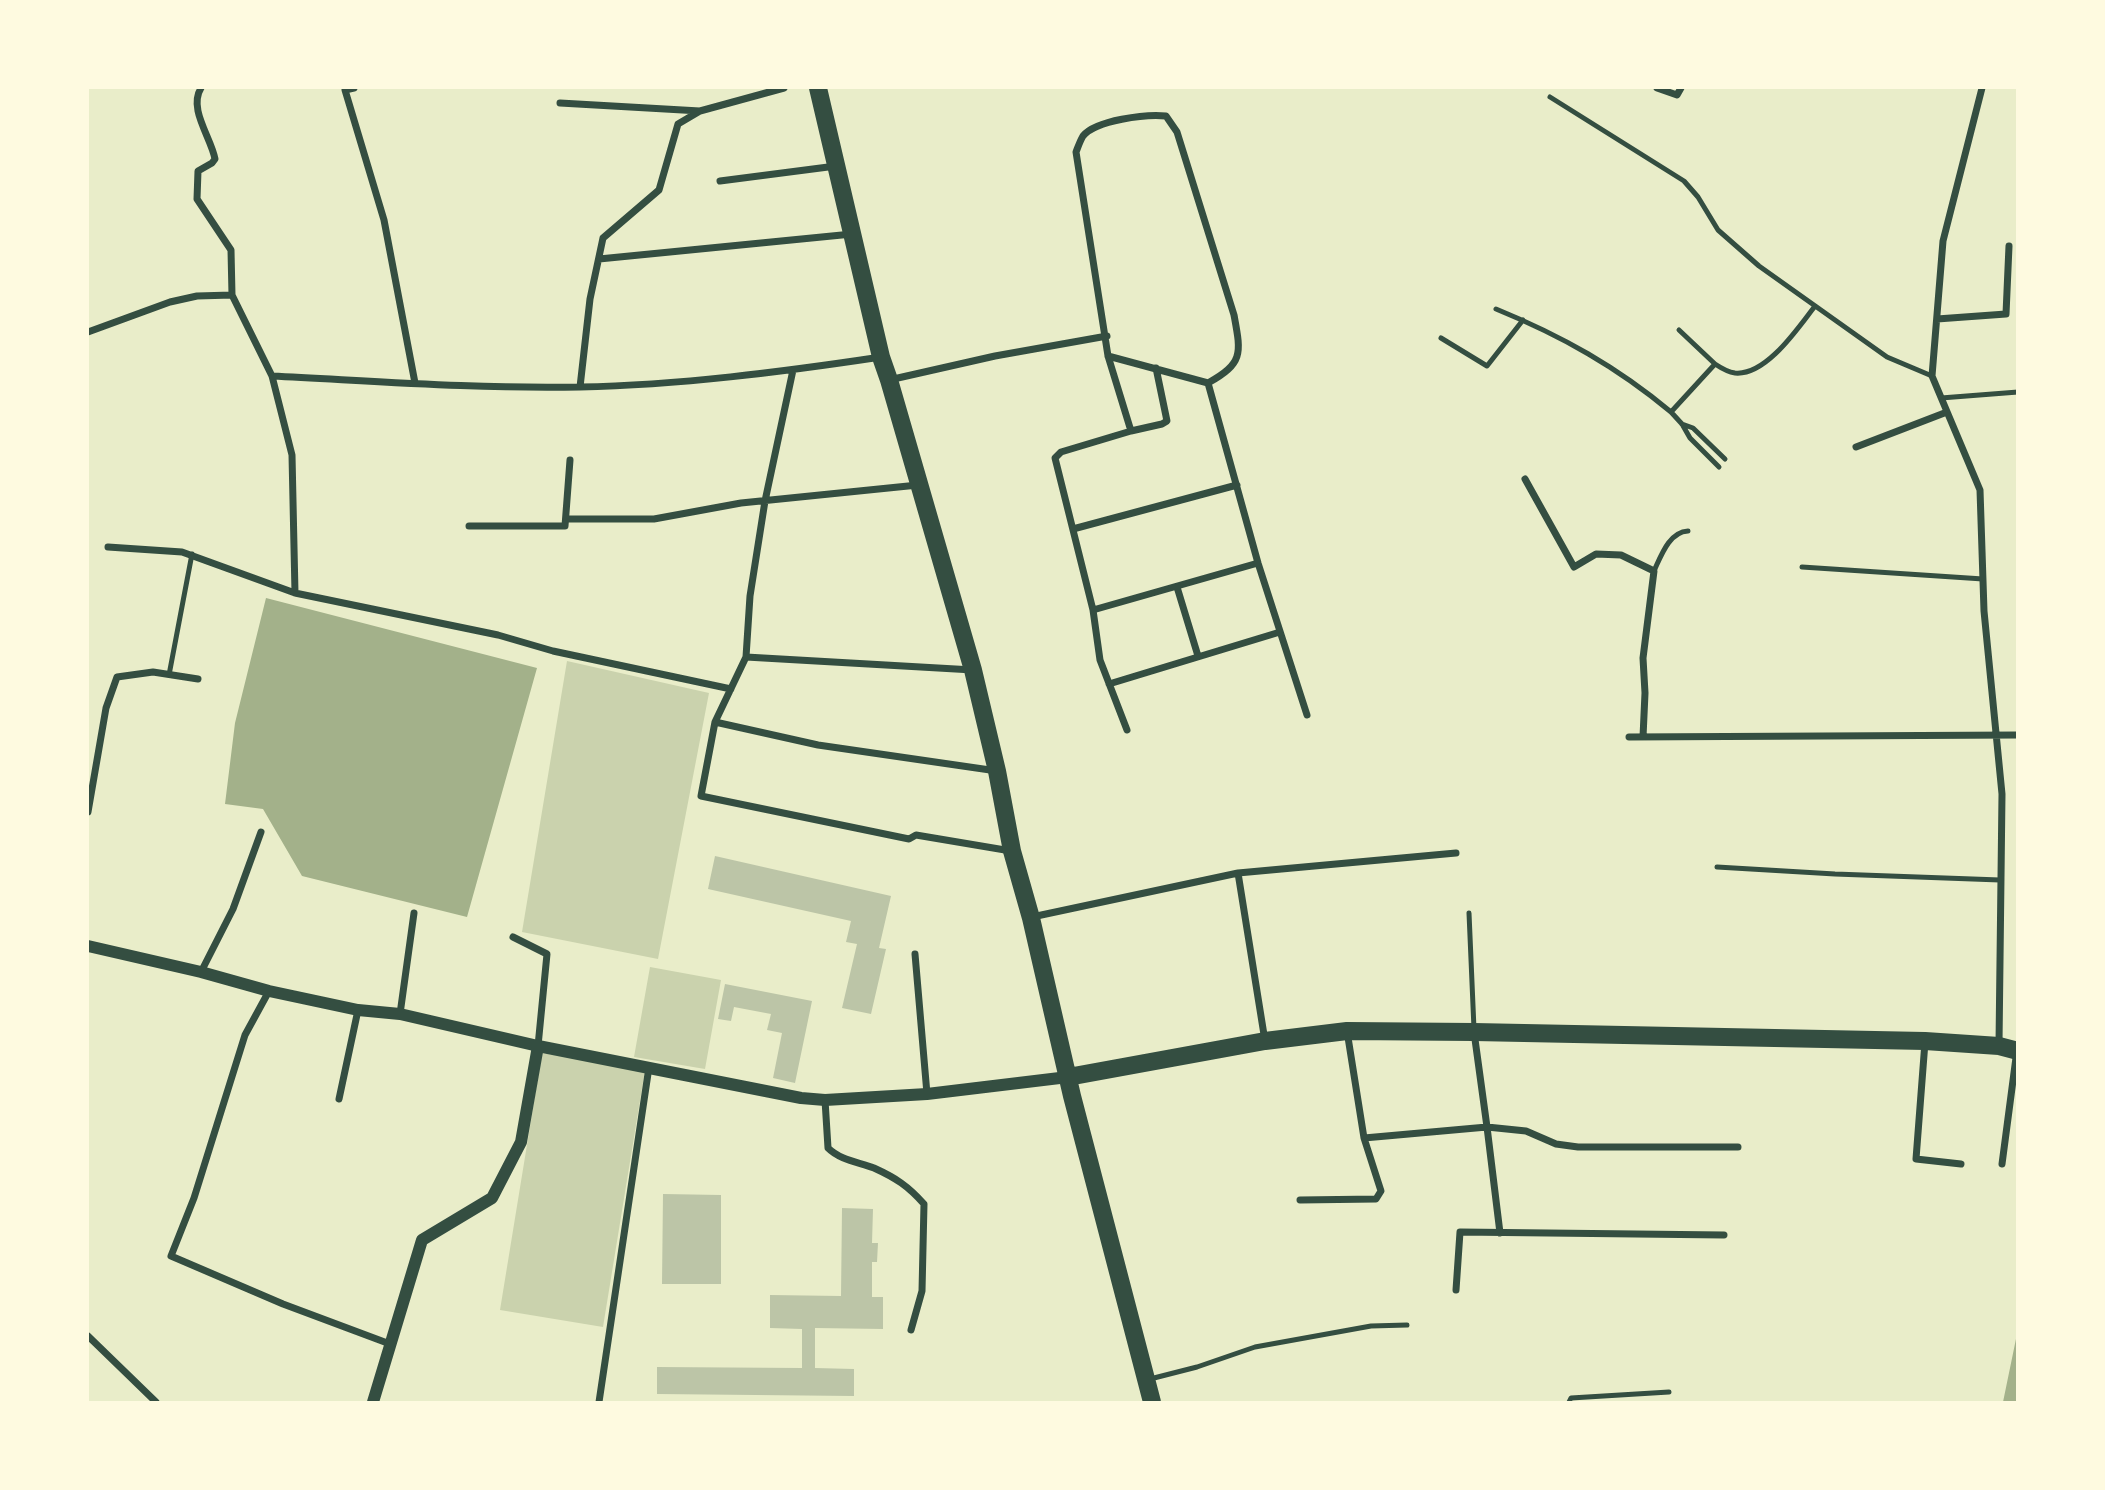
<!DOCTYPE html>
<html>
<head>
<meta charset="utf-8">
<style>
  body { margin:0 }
  #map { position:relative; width:2105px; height:1490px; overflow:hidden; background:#e9edc9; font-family:"Times New Roman",serif }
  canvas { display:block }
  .frame { position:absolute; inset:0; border:89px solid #fefae0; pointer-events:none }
</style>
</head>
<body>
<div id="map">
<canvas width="2105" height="1490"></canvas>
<div class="frame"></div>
</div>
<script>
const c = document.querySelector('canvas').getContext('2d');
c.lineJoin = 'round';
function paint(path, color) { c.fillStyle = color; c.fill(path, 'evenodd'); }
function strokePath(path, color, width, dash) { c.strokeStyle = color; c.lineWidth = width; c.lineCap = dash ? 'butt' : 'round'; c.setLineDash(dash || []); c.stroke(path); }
const green = new Path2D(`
  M 567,661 L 709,693 L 658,959 L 522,932 Z
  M 650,967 L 721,980 L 705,1069 L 634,1057 Z
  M 542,1053 L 645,1070 L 603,1327 L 500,1310 Z`);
const water = new Path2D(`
  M 266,598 L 537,668 L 467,917 L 302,876 L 263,809 L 225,804 L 235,723 Z
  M 2017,1334 L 2017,1402 L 2003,1402 Z`);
const building = new Path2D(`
  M 715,856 L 891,896 L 879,948 L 886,949 L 871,1014 L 842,1008 L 857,944 L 846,942 L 851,921 L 708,889 Z
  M 725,984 L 812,1001 L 795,1083 L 773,1078 L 782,1033 L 767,1030 L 771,1014 L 734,1007 L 731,1021 L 718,1019 Z
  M 663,1194 L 721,1195 L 721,1284 L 662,1284 Z
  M 842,1208 L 873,1209 L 872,1243 L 878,1243 L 877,1262 L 872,1262 L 872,1297 L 883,1297 L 883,1329 L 815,1328 L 815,1368 L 854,1369 L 854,1396 L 657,1394 L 657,1367 L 802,1368 L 802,1329 L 770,1328 L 770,1295 L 841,1296 Z`);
const service = new Path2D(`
  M 1550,97 L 1684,181 L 1698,197 L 1718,230 L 1759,266 L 1887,357 L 1932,376
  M 1496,309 C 1562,336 1617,367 1671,412 L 1715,364 C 1721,368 1727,372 1735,373 C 1766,376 1798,328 1815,306
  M 1679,330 L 1715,364
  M 1441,338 L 1487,366 L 1523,320
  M 1941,398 L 2018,392
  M 1671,412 L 1682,424 L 1690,438 L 1719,467
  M 1682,424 L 1693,428 L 1725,459
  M 1802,567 L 1983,579
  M 1654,571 C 1661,556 1669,532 1688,531
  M 169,675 L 192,554
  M 1717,867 L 1835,874 L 2000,880
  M 1469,913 L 1474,1029
  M 1150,1379 L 1197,1367 L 1255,1347 L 1371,1326 L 1407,1325
  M 1569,1402 L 1571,1398 L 1669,1392`);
const minor = new Path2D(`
  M 201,88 C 188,109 211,137 215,159 L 212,163 L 198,171 L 197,199 L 231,250 L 232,295 L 272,376 L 292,455 L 295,593
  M 354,88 L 345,90 L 384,220 L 415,383
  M 1657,88 L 1677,95 L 1681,88
  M 1982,88 L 1943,241 L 1932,376 L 1980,490 L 1984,611 L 2002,794 L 1999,1044
  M 560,103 L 700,111
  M 720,181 L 836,166
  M 599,259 L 852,234
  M 1937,319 L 2006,314 L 2009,246
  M 88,332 L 170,302 L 197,296 L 232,295
  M 1108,356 L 1208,383 C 1244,363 1241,353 1234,315 L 1177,132 L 1166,116 C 1146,114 1096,120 1083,136 C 1080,141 1078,147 1076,152 L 1108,356 L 1131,431
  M 793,370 L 765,501 L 750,596 L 746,657 L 715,722 L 701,796 L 909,839 L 916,835 L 1011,851
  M 272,376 C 374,381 477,389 580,387 C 680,385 781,372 881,357
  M 889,380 L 995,356 L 1107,336
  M 1208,383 L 1258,563 L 1307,715
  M 580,387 L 590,299 L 603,238 L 659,190 L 678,124 L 700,111 L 784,88
  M 1856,447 L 1947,412
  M 1525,479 L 1574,567 L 1596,554 L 1621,555 L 1654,571 L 1643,658 L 1645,693 L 1643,737
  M 566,519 L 654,519 L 741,503 L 918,485
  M 469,526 L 565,526 L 570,460
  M 1073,529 L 1237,485
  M 108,547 L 182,552 L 295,593 L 498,635 L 553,651 L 731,689
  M 1177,587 L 1198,656
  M 1093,610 L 1258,563
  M 746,657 L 973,670
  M 1109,684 L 1280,632
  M 715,722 L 818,745 L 997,771
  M 1127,730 L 1100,660 L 1093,610 L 1055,458 L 1061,452 L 1131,431 L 1162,424 L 1167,421 L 1156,368
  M 1629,737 L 2018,735
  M 88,812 L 106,708 L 117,677 L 153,672 L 198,679
  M 1238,873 L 1265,1041
  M 1032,917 L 1238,873 L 1456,853
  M 513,937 L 547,954 L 538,1046
  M 915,954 L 927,1094
  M 201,972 L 233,909 L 261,832
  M 269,991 L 245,1035 L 194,1198 L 171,1256 L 283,1304 L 390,1344
  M 400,1014 L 414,913
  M 1347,1031 L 1364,1138 L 1487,1127 L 1500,1233
  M 1474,1032 L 1487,1127 L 1526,1131 L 1556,1144 L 1578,1147 L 1738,1147
  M 1925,1042 L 1916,1159 L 1961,1164
  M 339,1099 L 358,1010
  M 825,1100 L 828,1148 C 840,1160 858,1162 874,1168 C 896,1178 908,1186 924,1204 L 922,1291 L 911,1330
  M 2002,1164 L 2017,1050
  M 1300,1200 L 1376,1199 L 1381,1191 L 1364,1138
  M 1456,1290 L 1460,1232 L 1724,1235
  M 88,1336 L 156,1402
  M 599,1402 L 649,1067`);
const tertiary = new Path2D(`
  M 88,946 L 201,972 L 269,991 L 358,1010 L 400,1014 L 538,1046 L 801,1098 L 825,1100 L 927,1094 L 1068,1077
  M 373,1402 L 422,1240 L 492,1198 L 521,1142 L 538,1046`);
const primary = new Path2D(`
  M 818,88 L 881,357 L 889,380 L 973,670 L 997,771 L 1012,851 L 1031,918 L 1072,1096 L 1152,1402
  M 1068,1077 L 1265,1041 L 1347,1031 L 1474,1032 L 1925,1041 L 1999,1046 L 2018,1051`);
paint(green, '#cad2ad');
paint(water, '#a3b18a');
paint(building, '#bcc5a7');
strokePath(service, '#344e41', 5);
strokePath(minor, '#344e41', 7);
strokePath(tertiary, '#344e41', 12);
strokePath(primary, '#344e41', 18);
</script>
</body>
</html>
